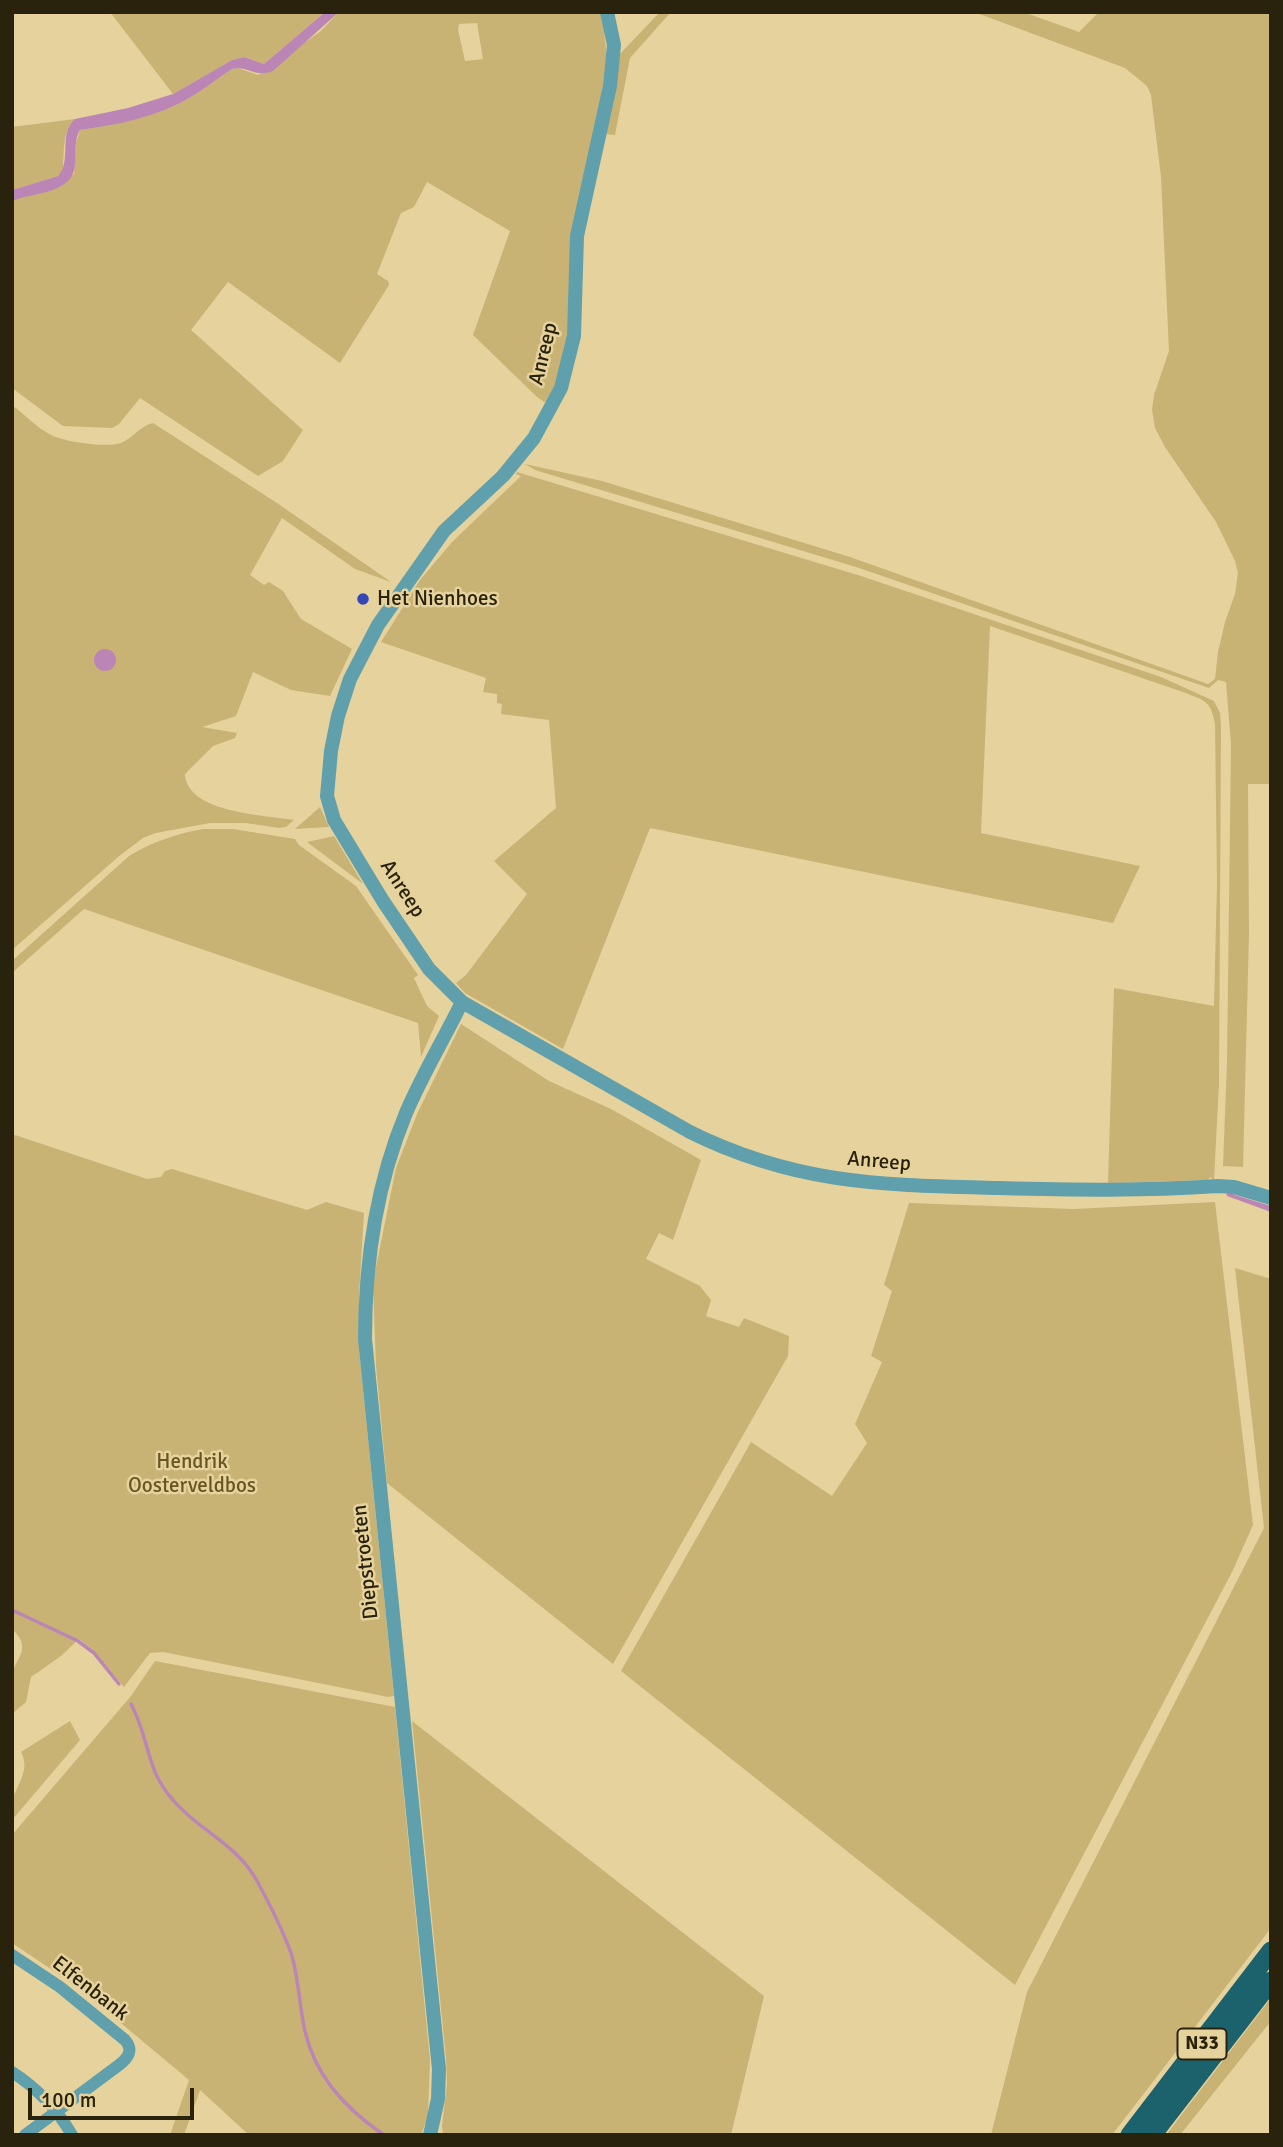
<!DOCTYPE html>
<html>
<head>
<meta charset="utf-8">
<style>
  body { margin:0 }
  #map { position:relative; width:1283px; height:2147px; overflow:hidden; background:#e6d29c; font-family:Signika,sans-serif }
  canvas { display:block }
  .frame { position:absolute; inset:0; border:14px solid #29220c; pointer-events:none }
  .scale { position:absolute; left:28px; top:2088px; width:166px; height:32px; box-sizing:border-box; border:4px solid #29220c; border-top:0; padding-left:9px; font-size:21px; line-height:24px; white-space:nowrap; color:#29220c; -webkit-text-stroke:5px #e6d29c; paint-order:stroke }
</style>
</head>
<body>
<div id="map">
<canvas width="1283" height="2147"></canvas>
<div class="frame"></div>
<div class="scale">100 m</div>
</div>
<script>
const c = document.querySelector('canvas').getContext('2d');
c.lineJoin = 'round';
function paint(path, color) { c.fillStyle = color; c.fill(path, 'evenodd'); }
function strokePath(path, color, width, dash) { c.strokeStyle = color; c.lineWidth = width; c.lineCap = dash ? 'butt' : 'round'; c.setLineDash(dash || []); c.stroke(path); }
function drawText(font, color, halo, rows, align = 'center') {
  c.font = font + ' Signika,sans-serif'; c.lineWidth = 5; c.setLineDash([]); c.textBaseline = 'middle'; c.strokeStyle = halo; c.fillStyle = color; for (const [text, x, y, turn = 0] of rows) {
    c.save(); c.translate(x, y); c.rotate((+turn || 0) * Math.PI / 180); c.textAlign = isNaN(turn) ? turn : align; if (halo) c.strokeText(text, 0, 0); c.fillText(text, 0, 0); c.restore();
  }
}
const green = new Path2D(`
  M 110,12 L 325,12 L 264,64 L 244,57 L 232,60 L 173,94 Z
  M 339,12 L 602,12 L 607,58 L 567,339 L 558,379 L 547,401 L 544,402 L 536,396 L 473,335 L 510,231 L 427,182 L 414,207 L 401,213 L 377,274 L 388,281 L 389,285 L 340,363 L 228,282 L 191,330 L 303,430 L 283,461 L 258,476 L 140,398 L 119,424 L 112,428 L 63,426 L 12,388 L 12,201 L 74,174 L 76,143 L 80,130 C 117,124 158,117 191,97 C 205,89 218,78 232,69 L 238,68 L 258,75 L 321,31 ZM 477,23 L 483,59 L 465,61 L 458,30 L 459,24 Z
  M 660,12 L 671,12 L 630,58 L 615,135 L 605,134 L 618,56 Z
  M 974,12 L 1023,12 L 1079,32 L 1099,12 L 1271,12 L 1271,784 L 1248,784 L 1249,934 L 1243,1167 L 1223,1166 L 1227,1062 L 1231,744 L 1226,682 L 1218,680 L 1209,688 L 856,567 L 535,470 L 525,464 L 602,481 L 850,557 L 1208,684 L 1215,679 L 1218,652 L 1225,622 L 1235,594 L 1238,573 L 1235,561 L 1216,522 L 1165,447 L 1155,428 L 1152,410 L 1154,395 L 1169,351 L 1161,177 L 1151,95 L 1147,86 L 1125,68 Z
  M 75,119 C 62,129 64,156 63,171 L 58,176 L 12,190 L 12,127 Z
  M 12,405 C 24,414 37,428 51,435 C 65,442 107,448 121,443 C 133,438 140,426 153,423 L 277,503 L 391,582 L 355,569 L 282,518 L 250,575 L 264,585 L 269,582 L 283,591 L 301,619 L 352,649 L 330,696 L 291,690 L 253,672 L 236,716 L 202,727 L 237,733 L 235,738 L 213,746 L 185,774 C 187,813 264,815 294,820 L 286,827 L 279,828 L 246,823 L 210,823 L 156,833 L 143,838 L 118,857 L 12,950 Z
  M 517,472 L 861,576 L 1161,677 L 1214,701 L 1220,713 L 1221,726 L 1219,1084 L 1214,1180 L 1210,1177 L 1208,1180 L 1108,1183 L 1114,988 L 1214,1006 L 1217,882 L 1215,725 C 1211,700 1205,701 1183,692 L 990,626 L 981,833 L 1140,866 L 1113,923 L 650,828 L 563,1049 L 465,993 L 456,983 L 466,975 L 527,894 L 494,861 L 556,808 L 549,720 L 501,714 L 502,704 L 497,703 L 497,694 L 483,692 L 486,678 L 381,642 L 420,580 L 452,542 L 521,476 L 516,474 Z
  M 320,807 L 329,827 L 295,829 Z
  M 203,829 L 233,829 L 295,839 L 299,845 L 356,886 L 418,975 L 414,978 L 427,1006 L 439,1016 L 421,1057 L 418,1023 L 84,909 L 12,973 L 12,961 L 129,856 C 152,842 176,834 203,829 Z
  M 334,836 L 363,884 L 307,842 Z
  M 461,1024 L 549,1081 L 611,1109 L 701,1160 L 673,1240 L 659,1233 L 646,1259 L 700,1286 L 711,1300 L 706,1316 L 739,1327 L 744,1318 L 789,1336 L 788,1356 L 613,1664 L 387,1483 L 376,1366 L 373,1282 L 396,1168 L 417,1114 Z
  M 12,1134 L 147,1179 L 161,1177 L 165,1171 L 172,1169 L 307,1210 L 326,1202 L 364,1213 L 359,1295 L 359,1349 L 394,1696 L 388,1697 L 163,1652 L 150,1653 L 124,1687 L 92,1649 L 79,1639 L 61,1656 L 31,1677 L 26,1702 L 12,1714 C 12,1702 10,1686 12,1674 C 16,1657 33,1649 12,1629 Z
  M 1215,1202 L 1253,1525 L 1233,1570 L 1015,1985 L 621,1671 L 751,1442 L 832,1496 L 867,1443 L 855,1424 L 882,1362 L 871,1356 L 892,1291 L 884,1285 L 909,1203 L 1074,1209 Z
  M 1235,1268 L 1271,1279 L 1271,1928 L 1112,2135 L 991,2135 L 1027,1992 L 1264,1528 Z
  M 155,1661 L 395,1707 L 430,2060 L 428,2115 L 421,2135 L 249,2135 L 200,2090 L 184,2135 L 170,2135 L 189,2080 L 79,1988 L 12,1943 L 12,1835 L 131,1696 Z
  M 70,1721 L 80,1740 L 12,1820 C 12,1814 11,1807 12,1802 C 16,1785 31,1771 21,1752 Z
  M 412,1721 L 764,1996 L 731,2135 L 443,2135 L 442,2126 L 447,2084 L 446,2058 Z
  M 1271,1998 L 1271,2021 L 1180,2135 L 1166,2135 Z`);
const water = new Path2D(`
  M 325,12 L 339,12 L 273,71 C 253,78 248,65 232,69 C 218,78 205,89 191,97 C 158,117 116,125 80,130 C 74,140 76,152 75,164 C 74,194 34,192 12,201 L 12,190 L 58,176 C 72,162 58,133 75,119 L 128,108 L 173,94 L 232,60 L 244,57 L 264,64 Z
  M94 660a11 11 0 1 1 22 0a11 11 0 1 1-22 0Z
  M 1230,1190 L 1235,1195 L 1271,1206 L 1271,1212 L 1227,1196 L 1226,1191 Z`);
const stream = new Path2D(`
  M 12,1610 L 78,1641 L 94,1653 L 119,1684
  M 131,1704 C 150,1739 145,1769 173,1800 C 199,1831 236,1843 257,1881 C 269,1903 282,1928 291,1953 C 299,1978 299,2006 305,2031 C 315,2076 347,2110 384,2135`);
const minor = new Path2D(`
  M 12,1955 L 60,1987 L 125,2040 C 134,2050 128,2058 119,2065 L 25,2135
  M 12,2072 C 37,2088 57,2109 72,2135`);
const tertiary = new Path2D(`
  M 607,12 L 614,45 L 610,86 L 577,236 L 574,336 L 561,388 L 534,438 L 503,476 L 444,531 L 378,625 L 350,679 L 338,716 L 331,751 L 327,796 L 334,820 L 383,901 L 429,969 L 462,1002 L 690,1132 C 797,1185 884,1185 1000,1188 C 1074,1190 1144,1191 1218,1186 L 1234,1187 L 1271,1198
  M 430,2135 L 438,2099 L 439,2069 L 365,1339 C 365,1261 376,1185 406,1113 C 422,1075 444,1039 462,1002`);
const trunk = new Path2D(`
  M 1130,2135 L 1271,1951
  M 1152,2135 L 1271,1981`);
const markers = [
  [363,599,7,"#3446b8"]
];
const shields = [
  [1202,2044,49]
];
const shieldNames = [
  ["N33",1202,2044]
];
const streetNames = [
  ["Anreep",544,354,-76],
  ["Anreep",402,889,57],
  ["Anreep",879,1162,5],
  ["Diepstroeten",366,1562,-96],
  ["Elfenbank",90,1989,38]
];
const poiNames = [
  ["Het Nienhoes",377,599]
];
const parkNames = [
  ["Hendrik",192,1462],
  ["Oosterveldbos",192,1486]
];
paint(green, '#c8b375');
paint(water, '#bb86b5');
strokePath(stream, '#bb86b5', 3.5);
strokePath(minor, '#60a0ac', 12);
strokePath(tertiary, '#60a0ac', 14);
strokePath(trunk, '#1c626d', 19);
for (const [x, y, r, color] of markers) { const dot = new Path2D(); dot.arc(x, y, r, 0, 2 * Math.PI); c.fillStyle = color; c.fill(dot); strokePath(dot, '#e6d29c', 2.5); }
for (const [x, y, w] of shields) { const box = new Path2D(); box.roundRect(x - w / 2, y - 15.5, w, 31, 5); c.fillStyle = '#e6d29c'; c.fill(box); strokePath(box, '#29220c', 2); }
drawText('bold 19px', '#29220c', null, shieldNames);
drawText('21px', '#29220c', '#e6d29c', streetNames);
drawText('21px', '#29220c', '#e6d29c', poiNames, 'left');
drawText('21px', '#675622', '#e6d29c', parkNames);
</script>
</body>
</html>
